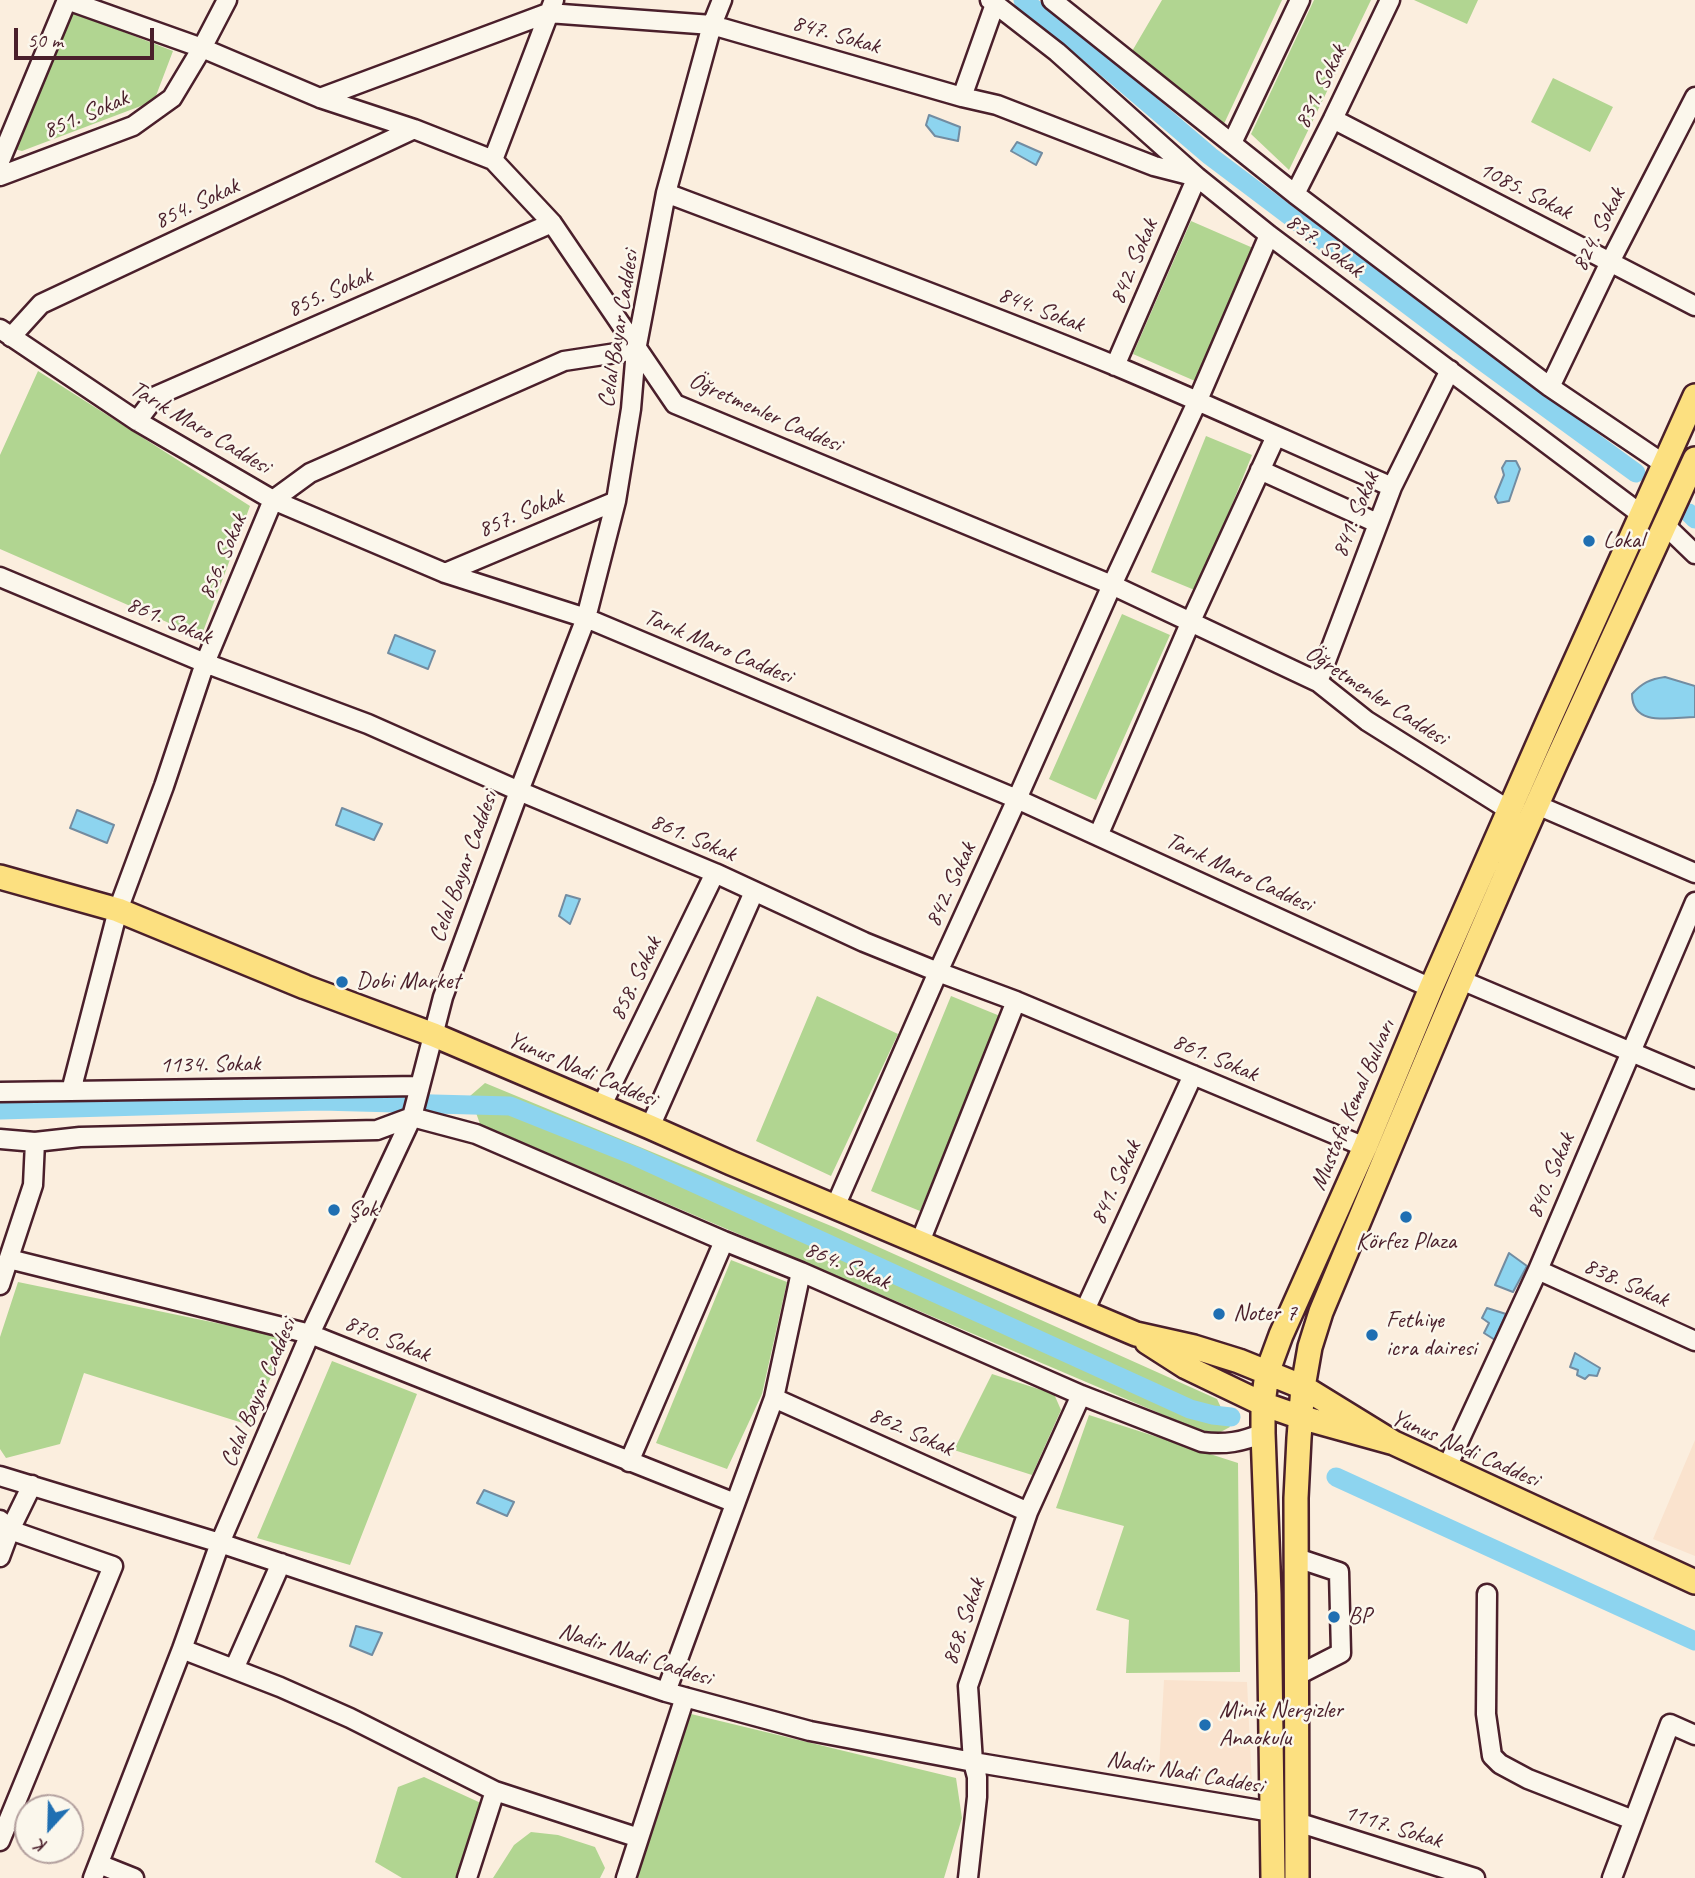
<!DOCTYPE html>
<html>
<head>
<meta charset="utf-8">
<style>
  body { margin:0 }
  #map { position:relative; width:1695px; height:1878px; overflow:hidden; background:#fbeede; font-family:Caveat,sans-serif }
  canvas { display:block }
  .north { position:absolute; left:14px; top:1794px; width:70px; height:70px; box-sizing:border-box; background:#fbf7ec; border:2px solid #b4a19f; border-radius:50%; rotate:202deg; font-size:19px; font-weight:700; line-height:28px; text-align:center; color:#4a1f2b }
  .north::after { content:''; display:block; margin:auto; width:24px; height:32px; background:#1f6fb2; clip-path:polygon(50% 0,100% 100%,50% 72%,0 100%) }
  .scale { position:absolute; left:14px; top:28px; width:140px; height:32px; box-sizing:border-box; border:4px solid #4a1f2b; border-top:0; padding-left:9px; font-size:21px; line-height:24px; white-space:nowrap; color:#4a1f2b; -webkit-text-stroke:5px #fbf7ec; paint-order:stroke }
</style>
</head>
<body>
<div id="map">
<canvas width="1695" height="1878"></canvas>
<div class="north">K</div>
<div class="scale">50 m</div>
</div>
<script>
const c = document.querySelector('canvas').getContext('2d');
c.lineJoin = 'round';
function paint(path, color) { c.fillStyle = color; c.fill(path, 'evenodd'); }
function strokePath(path, color, width, dash) { c.strokeStyle = color; c.lineWidth = width; c.lineCap = dash ? 'butt' : 'round'; c.setLineDash(dash || []); c.stroke(path); }
function drawText(font, color, halo, rows, align = 'center') {
  c.font = font + ' Caveat,sans-serif'; c.lineWidth = 5; c.setLineDash([]); c.textBaseline = 'middle'; c.strokeStyle = halo; c.fillStyle = color; for (const [text, x, y, turn = 0] of rows) {
    c.save(); c.translate(x, y); c.rotate((+turn || 0) * Math.PI / 180); c.textAlign = isNaN(turn) ? turn : align; if (halo) c.strokeText(text, 0, 0); c.fillText(text, 0, 0); c.restore();
  }
}
const built = new Path2D(`
  M 1695,1440 L 1695,1556 L 1653,1539 Z
  M 1164,1680 L 1247,1682 L 1252,1786 L 1159,1769 Z`);
const green = new Path2D(`
  M 1162,0 L 1282,0 L 1222,128 L 1131,53 Z
  M 1314,0 L 1371,0 L 1289,170 L 1251,134 Z
  M 1414,0 L 1478,0 L 1467,24 Z
  M 72,12 L 173,51 L 154,101 L 22,151 L 10,148 Z
  M 1553,78 L 1613,107 L 1590,152 L 1531,122 Z
  M 1191,221 L 1253,248 L 1195,381 L 1133,354 Z
  M 38,371 L 250,506 L 201,637 L 0,549 L 0,455 Z
  M 1206,436 L 1252,455 L 1197,591 L 1151,572 Z
  M 1122,614 L 1170,635 L 1096,800 L 1049,779 Z
  M 817,996 L 898,1034 L 831,1176 L 756,1141 Z
  M 951,996 L 1000,1016 L 920,1211 L 871,1191 Z
  M 485,1083 L 836,1228 L 1217,1399 L 1230,1427 L 1213,1436 L 480,1124 L 470,1096 Z
  M 731,1260 L 787,1282 L 762,1394 L 727,1469 L 656,1443 Z
  M 18,1282 L 289,1338 L 249,1425 L 84,1373 L 60,1444 L 6,1458 L 0,1449 L 0,1337 Z
  M 332,1361 L 417,1394 L 350,1565 L 257,1538 Z
  M 992,1374 L 1054,1394 L 1061,1410 L 1032,1475 L 954,1450 Z
  M 1089,1415 L 1238,1463 L 1240,1672 L 1126,1673 L 1129,1620 L 1096,1610 L 1124,1526 L 1056,1508 Z
  M 691,1714 L 956,1778 L 962,1818 L 944,1878 L 635,1878 Z
  M 424,1777 L 483,1804 L 456,1878 L 402,1878 L 375,1862 L 398,1787 Z
  M 531,1832 L 558,1835 L 595,1847 L 605,1868 L 600,1878 L 493,1878 L 514,1845 Z`);
const water = new Path2D(`
  M 929,115 L 960,127 L 958,141 L 935,136 L 926,125 Z
  M 1017,142 L 1042,153 L 1036,165 L 1011,151 Z
  M 1506,461 L 1516,461 L 1520,469 L 1509,501 L 1498,503 L 1495,497 L 1504,475 L 1502,468 Z
  M 395,635 L 435,651 L 428,669 L 388,653 Z
  M 1665,677 L 1695,686 L 1695,717 C 1673,717 1632,728 1632,694 C 1642,683 1650,679 1665,677 Z
  M 342,808 L 382,824 L 374,840 L 336,825 Z
  M 77,810 L 114,825 L 107,843 L 70,828 Z
  M 566,895 L 580,899 L 570,924 L 559,916 Z
  M 1509,1253 L 1527,1266 L 1513,1292 L 1495,1285 Z
  M 1487,1308 L 1506,1314 L 1495,1340 L 1484,1333 L 1489,1323 L 1482,1318 Z
  M 1575,1353 L 1600,1368 L 1597,1376 L 1589,1375 L 1585,1379 L 1577,1375 L 1578,1370 L 1570,1367 Z
  M 484,1490 L 514,1502 L 507,1516 L 477,1503 Z
  M 356,1626 L 382,1633 L 372,1655 L 350,1646 Z`);
const canal = new Path2D(`
  M 1023,0 L 1074,40 L 1210,156 L 1482,361 L 1636,473
  M 1689,513 L 1695,519
  M 0,1110 L 320,1101 L 510,1106 L 635,1156 L 1190,1409 L 1213,1415 L 1231,1417
  M 1336,1477 L 1695,1641`);
const minor = new Path2D(`
  M 67,0 L 202,48 L 320,98 L 414,129 L 493,160 L 552,223 L 675,404 L 1112,585 L 1318,682 L 1367,721 L 1509,810
  M 990,0 L 1057,52 L 1197,177 L 1269,235 L 1642,515
  M 1052,0 L 1295,194 L 1550,387 L 1664,464
  M 962,97 L 997,105 L 1154,166 L 1197,177 L 1115,366
  M 320,98 L 548,13 L 712,25 L 962,97 L 995,4
  M 1333,119 L 1695,306
  M 1232,143 L 1300,0
  M 493,160 L 554,0
  M 0,161 L 67,0
  M 0,176 L 133,126 L 172,98 L 202,48 L 227,0
  M 666,193 C 817,250 967,305 1116,366 C 1209,405 1300,447 1392,487
  M 1295,194 L 1333,119 L 1390,0
  M 0,329 L 137,421 L 273,500 L 445,573 L 586,618 L 1017,799 L 1431,988
  M 11,337 L 41,304 L 414,129
  M 1550,387 L 1610,262 L 1695,97
  M 137,421 L 156,396 L 552,223
  M 1260,470 L 1377,523
  M 1666,526 L 1695,554
  M 445,573 L 616,501
  M 0,577 L 205,663 L 368,724 L 519,791 L 715,873 L 864,942 L 938,972 L 1016,1001 L 1365,1147
  M 1318,682 L 1392,487 L 1450,370
  M 1537,805 L 1695,873
  M 1098,836 L 1191,621 L 1276,436
  M 1461,980 L 1695,1079
  M 71,1091 L 118,910 L 164,786 L 205,663 L 273,500 L 310,473 L 564,361 L 636,350
  M 0,1092 L 420,1086
  M 601,1107 L 715,873
  M 650,1127 L 754,892
  M 0,1139 L 35,1142 L 80,1137 L 377,1130 L 412,1117 L 476,1134 L 724,1241 L 801,1272 L 1081,1395 L 1202,1442 C 1225,1445 1242,1442 1263,1433
  M 835,1207 L 938,972 L 1017,799 L 1112,585 L 1198,400 L 1269,235
  M 920,1242 L 1016,1001
  M 9,1259 L 310,1334 L 735,1503
  M 1538,1270 L 1695,1341
  M 0,1285 L 33,1185 L 35,1142
  M 1084,1312 L 1193,1075
  M 774,1398 L 1028,1512
  M 629,1462 L 724,1241
  M 1447,1467 L 1538,1270 L 1695,902
  M 0,1476 L 220,1543 L 666,1692 L 810,1731 L 973,1762 L 1272,1812
  M 0,1520 L 10,1530 L 113,1566 L 0,1841
  M 0,1557 L 10,1530 L 32,1485
  M 1297,1558 L 1339,1572 L 1341,1653 L 1298,1675
  M 1487,1594 L 1486,1714 L 1492,1756 L 1500,1764 L 1528,1779 L 1633,1820
  M 182,1649 L 280,1687 L 350,1718 L 495,1791 L 639,1838 L 685,1697
  M 234,1669 L 281,1563
  M 666,1692 L 774,1398 L 801,1272
  M 1297,1822 L 1475,1878
  M 99,1864 L 134,1878
  M 93,1878 L 182,1649 L 220,1543 L 310,1334 L 412,1117 L 443,997 L 519,791 L 586,618 L 616,501 L 631,409 L 636,350 L 666,193 L 712,25 L 722,0
  M 467,1878 L 495,1791
  M 626,1878 L 639,1838
  M 968,1878 L 977,1797 L 977,1777 L 973,1762 L 968,1686 L 1028,1512 L 1081,1395
  M 1612,1878 L 1670,1724 L 1695,1735`);
const major = new Path2D(`
  M 0,877 L 118,910 L 305,987 L 434,1035 L 650,1127 L 731,1163 L 1136,1334 L 1194,1347 L 1239,1361 L 1303,1387 L 1394,1443
  M 1147,1342 L 1186,1367 L 1263,1404 L 1300,1417 L 1394,1443 L 1695,1582
  M 1273,1878 L 1269,1594 L 1263,1433 L 1263,1404 L 1267,1373 L 1281,1335 L 1365,1147 L 1431,988 L 1548,722 L 1695,396
  M 1297,1878 L 1296,1498 L 1299,1438 L 1303,1387 L 1310,1347 L 1321,1312 C 1398,1128 1474,944 1556,762 C 1602,661 1649,560 1695,459`);
const markers = [
  [1589,541,7,"#1f6fb2"],
  [342,982,7,"#1f6fb2"],
  [334,1210,7,"#1f6fb2"],
  [1406,1217,7,"#1f6fb2"],
  [1219,1314,7,"#1f6fb2"],
  [1372,1335,7,"#1f6fb2"],
  [1334,1617,7,"#1f6fb2"],
  [1205,1725,7,"#1f6fb2"]
];
const streetNames = [
  ["847. Sokak",836,35,16],
  ["831. Sokak",1321,87,-64],
  ["851. Sokak",86,115,-23],
  ["1085. Sokak",1525,191,27],
  ["854. Sokak",197,204,-25],
  ["824. Sokak",1599,230,-63],
  ["837. Sokak",1324,246,37],
  ["842. Sokak",1134,262,-67],
  ["855. Sokak",330,293,-24],
  ["844. Sokak",1041,310,21],
  ["Celal Bayar Caddesi",619,329,-81],
  ["Öğretmenler Caddesi",765,413,24],
  ["Tarık Maro Caddesi",200,428,31],
  ["857. Sokak",521,514,-23],
  ["841. Sokak",1356,515,-68],
  ["856. Sokak",223,557,-67],
  ["861. Sokak",169,621,23],
  ["Tarık Maro Caddesi",718,647,23],
  ["Öğretmenler Caddesi",1376,696,33],
  ["861. Sokak",693,838,23],
  ["Celal Bayar Caddesi",464,867,-70],
  ["Tarık Maro Caddesi",1239,873,25],
  ["842. Sokak",951,885,-65],
  ["858. Sokak",636,979,-64],
  ["861. Sokak",1215,1058,23],
  ["1134. Sokak",210,1065,-1],
  ["Yunus Nadi Caddesi",582,1070,23],
  ["Mustafa Kemal Bulvarı",1353,1105,-67],
  ["840. Sokak",1551,1176,-67],
  ["841. Sokak",1116,1183,-65],
  ["864. Sokak",847,1266,23],
  ["838. Sokak",1626,1283,24],
  ["870. Sokak",387,1339,22],
  ["Celal Bayar Caddesi",259,1393,-67],
  ["862. Sokak",911,1432,24],
  ["Yunus Nadi Caddesi",1465,1449,24],
  ["868. Sokak",964,1622,-71],
  ["Nadir Nadi Caddesi",635,1655,18],
  ["Nadir Nadi Caddesi",1185,1773,10],
  ["1117. Sokak",1393,1827,17]
];
const poiNames = [
  ["Lokal",1603,541],
  ["Dobi Market",356,982],
  ["Şok",348,1210],
  ["Körfez Plaza",1406,1242,"center"],
  ["Noter 7",1233,1314],
  ["Fethiye",1386,1321],
  ["icra dairesi",1386,1349],
  ["BP",1348,1617],
  ["Minik Nergizler",1219,1711],
  ["Anaokulu",1219,1739]
];
paint(built, '#fae3ce');
paint(green, '#b1d591');
paint(water, '#8dd4ef');
strokePath(water, '#728ca1', 2);
strokePath(canal, '#8dd4ef', 19);
strokePath(minor, '#4a1f2b', 23);
strokePath(major, '#4a1f2b', 28);
strokePath(minor, '#fbf7ec', 18);
strokePath(major, '#fce080', 23);
for (const [x, y, r, color] of markers) { const dot = new Path2D(); dot.arc(x, y, r, 0, 2 * Math.PI); c.fillStyle = color; c.fill(dot); strokePath(dot, '#fbf7ec', 2.5); }
drawText('24px', '#4a1f2b', '#fbf7ec', streetNames);
drawText('24px', '#4a1f2b', '#fbf7ec', poiNames, 'left');
</script>
</body>
</html>
